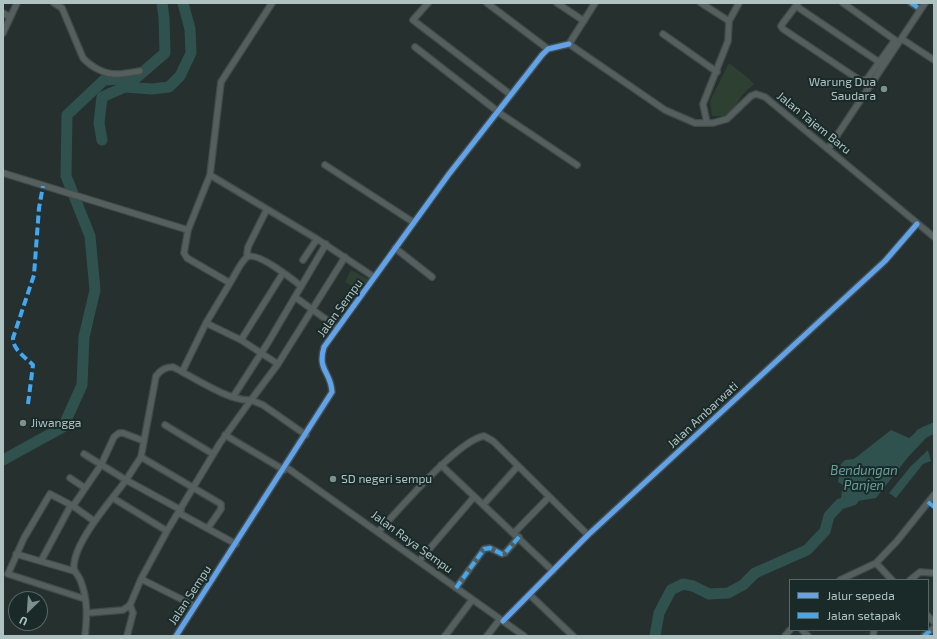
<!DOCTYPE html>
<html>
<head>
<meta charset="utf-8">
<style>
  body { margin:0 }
  #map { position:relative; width:937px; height:639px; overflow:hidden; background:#25302f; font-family:"Exo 2",sans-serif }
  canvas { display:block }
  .frame { position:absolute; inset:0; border:4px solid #aec3c1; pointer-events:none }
  .legend { position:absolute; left:789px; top:579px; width:140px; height:52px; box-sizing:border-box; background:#192a29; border:1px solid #556766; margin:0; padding:5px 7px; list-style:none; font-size:12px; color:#aec3c1 }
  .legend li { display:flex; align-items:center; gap:8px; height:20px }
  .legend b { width:20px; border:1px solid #556766 }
  .north { position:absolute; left:8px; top:591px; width:40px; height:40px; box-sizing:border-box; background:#192a29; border:1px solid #556766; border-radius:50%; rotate:205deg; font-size:11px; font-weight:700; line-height:16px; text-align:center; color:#aec3c1 }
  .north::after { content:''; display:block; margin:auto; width:14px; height:18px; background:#7e908e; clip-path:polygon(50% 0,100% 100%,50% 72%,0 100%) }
</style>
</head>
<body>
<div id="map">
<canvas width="937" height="639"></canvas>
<div class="frame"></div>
<ul class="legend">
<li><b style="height:5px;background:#60a3ed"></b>Jalur sepeda</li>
<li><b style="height:5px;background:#3fa9f5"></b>Jalan setapak</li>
</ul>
<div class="north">U</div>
</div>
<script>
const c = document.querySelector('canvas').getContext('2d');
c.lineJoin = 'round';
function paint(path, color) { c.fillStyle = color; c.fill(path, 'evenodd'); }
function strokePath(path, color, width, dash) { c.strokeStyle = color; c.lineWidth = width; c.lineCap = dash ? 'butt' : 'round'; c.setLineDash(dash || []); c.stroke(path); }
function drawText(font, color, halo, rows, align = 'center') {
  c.font = font + ' "Exo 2",sans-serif'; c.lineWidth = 4; c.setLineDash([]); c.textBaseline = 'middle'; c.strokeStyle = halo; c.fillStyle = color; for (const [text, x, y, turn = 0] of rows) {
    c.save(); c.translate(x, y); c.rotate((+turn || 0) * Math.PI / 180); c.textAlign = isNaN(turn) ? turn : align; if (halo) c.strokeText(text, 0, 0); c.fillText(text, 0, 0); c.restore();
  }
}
const green = new Path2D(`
  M 729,63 L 747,77 L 754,84 L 743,94 L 735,106 L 724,116 L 712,116 L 710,101 Z
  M 351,270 L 370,280 L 361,292 L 345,282 Z`);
const water = new Path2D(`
  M 924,426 L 928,436 L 909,456 L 876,498 L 840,504 L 843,485 L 838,482 L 841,464 L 845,460 L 854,459 L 891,430 L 909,438 Z
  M 928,450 L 931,461 L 923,464 L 896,498 L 889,493 L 911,466 Z`);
const river = new Path2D(`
  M 102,140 L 99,123 L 102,97 L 125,87 L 152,89 L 169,87 L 180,76 L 191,53 L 190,29 L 183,3
  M 915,441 L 921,434 L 934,428
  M 3,460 L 63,427 L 82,385 L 84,337 L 95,290 L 90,236 L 66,176 L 67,115 L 104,80 L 136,78 L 165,53 L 164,18 L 162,3
  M 655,636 L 659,613 L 671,590 L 683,584 L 693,586 L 709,594 L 728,593 L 743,585 L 755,573 L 807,550 L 825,531 L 829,516 L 840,504 L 853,500`);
const street = new Path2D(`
  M 54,3 L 62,8 L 83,58 C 91,67 106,75 118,74 C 125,74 133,72 140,71
  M 428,3 L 413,20 L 511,95
  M 487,3 L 548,49
  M 557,3 L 584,21
  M 701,3 L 729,21
  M 798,3 L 783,23 L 781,26 L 783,29 L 861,81 L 867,79 L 895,40 L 843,3
  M 911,3 L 920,9
  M 796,6 L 882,64
  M 3,13 L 10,17
  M 3,33 L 17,3
  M 663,34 L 717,72
  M 902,39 L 934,60
  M 569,44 L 665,110 L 695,123 L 713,123 L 727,119 L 751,96 L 756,94 L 765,97 L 934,237
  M 569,44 L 595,3
  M 415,47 L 501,114 L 577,165
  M 707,123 L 703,104 L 728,41 L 729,21 L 739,3
  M 828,149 L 925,3
  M 325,165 L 413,222
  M 3,173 L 188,230
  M 210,175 L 317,239 L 374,277
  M 395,248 L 432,277
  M 249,256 L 247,254 L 248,247 L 267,209
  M 303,260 L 317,239
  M 230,283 C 235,275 240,263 247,257 C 257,251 292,279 301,286
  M 295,297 L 338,328
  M 206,323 L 241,340 L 278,364
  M 241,340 L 283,273
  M 182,372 L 206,323 L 230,283 L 187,258 L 184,253 L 188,230 L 210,175 L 221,82 L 272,3
  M 233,397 L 269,341 L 326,244
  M 165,425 L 213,454
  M 225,435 L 284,470
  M 306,435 L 263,405 L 251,400 L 278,364 L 345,257
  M 84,454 L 126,480 L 141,457 L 156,376 C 161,370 165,367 173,367 C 193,377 230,402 251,400
  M 141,457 L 221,504 L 221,509 L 208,528
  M 441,465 L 553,571
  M 286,467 L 524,636
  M 70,478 L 85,488
  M 113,498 L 167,531
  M 483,505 L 518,466
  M 73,506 L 101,465 L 114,437 L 119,433 L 123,433 L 144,441
  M 179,513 L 236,544
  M 378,532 C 398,511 458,440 484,436 L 493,441 L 588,535
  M 514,533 L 549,497
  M 16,554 L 74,571
  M 41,561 L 71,505
  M 419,561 L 474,497
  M 876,563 L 892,580
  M 141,579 L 195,606
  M 840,580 L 876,563 L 897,541 L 934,495
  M 910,580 L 920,572 L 934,573
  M 456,588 L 484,549 L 490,548 L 502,554 L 505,553 L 519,537
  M 530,595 L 573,636
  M 85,599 L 8,574 L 24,538 L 50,494 L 73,506 L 94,521
  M 130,605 L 141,579 L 167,531 L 220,443 L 251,400
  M 88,613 L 123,610 L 130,605 L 133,613 L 127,636
  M 928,616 L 934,622
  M 503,621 L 588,535 L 885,261 L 917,224
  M 802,630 L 808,636
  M 85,636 C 87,617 88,600 81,582 C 80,577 75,573 74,569 C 72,543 112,500 126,480 L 181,510
  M 176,636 L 332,392 C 331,371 317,371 324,347 L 449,174 L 542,55 L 548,49 L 569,44
  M 445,636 L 472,600
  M 487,636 L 500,619
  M 785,636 L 790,630
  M 873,636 L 874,630
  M 924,636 L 934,628`);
const quiet = new Path2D(`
  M 911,3 L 920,9
  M 28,404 L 33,365 C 25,357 13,350 13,338 L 34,275 L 39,208 L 43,186
  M 928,502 L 934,507
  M 456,588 L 484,549 L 490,548 L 502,554 L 505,553 L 519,537
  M 924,636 L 931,630`);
const cycleway = new Path2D(`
  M 503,621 L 588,535 L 885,261 L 917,224
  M 176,636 L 332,392 C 331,371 317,371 324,347 L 449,174 L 542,55 L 548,49 L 569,44`);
const markers = [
  [884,89,4,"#7e908e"],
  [23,423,4,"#7e908e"],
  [333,479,4,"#7e908e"]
];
const poiNames = [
  ["Warung Dua",876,82,"right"],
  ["Saudara",876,96,"right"],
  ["Jiwangga",31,423],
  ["SD negeri sempu",341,479]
];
const streetNames = [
  ["Jalan Tajem Baru",814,123,39],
  ["Jalan Sempu",340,308,-54],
  ["Jalan Ambarwati",703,415,-43],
  ["Jalan Raya Sempu",412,542,36],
  ["Jalan Sempu",190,595,-57]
];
const waterNames = [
  ["Bendungan",864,471],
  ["Panjen",864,486]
];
paint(green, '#2d4032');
paint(water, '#2f524f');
strokePath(river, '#2f524f', 11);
strokePath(street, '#424b4a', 8);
strokePath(street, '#555f5e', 5.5);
strokePath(quiet, '#3fa9f5', 4, [8, 4]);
strokePath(cycleway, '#60a3ed', 5);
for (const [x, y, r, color] of markers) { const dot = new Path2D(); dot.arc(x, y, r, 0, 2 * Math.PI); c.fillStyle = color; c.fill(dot); strokePath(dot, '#192a29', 1.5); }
drawText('12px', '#aec3c1', '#192a29', poiNames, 'left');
drawText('12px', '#aec3c1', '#192a29', streetNames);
drawText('italic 13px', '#68a09b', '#192a29', waterNames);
</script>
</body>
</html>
